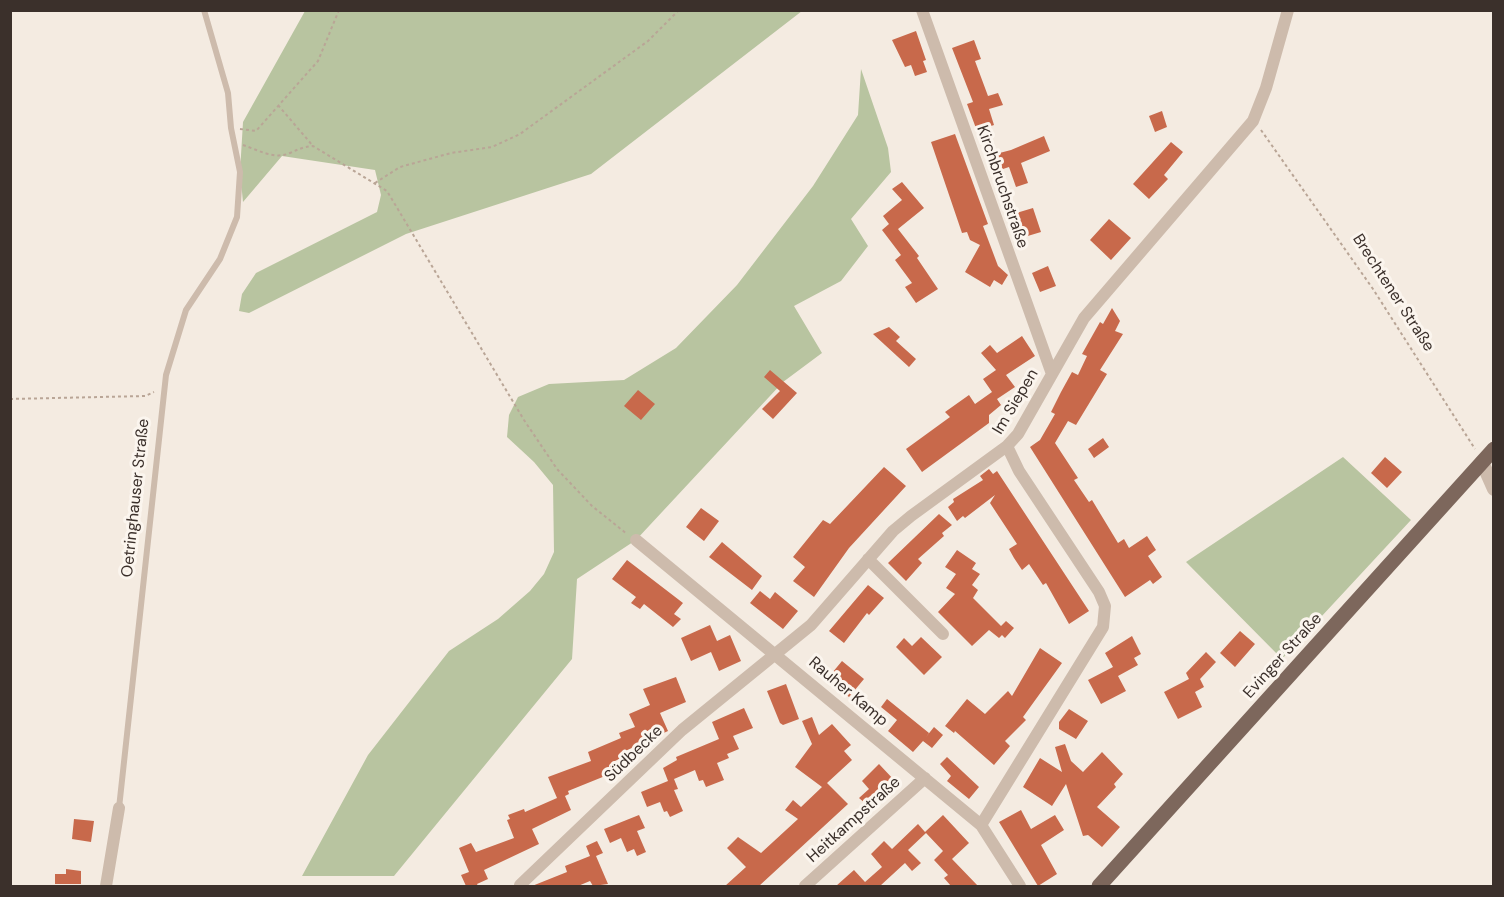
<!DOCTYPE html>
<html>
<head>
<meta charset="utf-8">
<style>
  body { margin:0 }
  #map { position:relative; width:1504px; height:897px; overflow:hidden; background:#f4ebe1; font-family:"DM Sans",sans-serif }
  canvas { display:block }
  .frame { position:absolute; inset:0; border:12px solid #3b302b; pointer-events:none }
</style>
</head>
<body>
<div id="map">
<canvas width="1504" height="897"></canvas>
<div class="frame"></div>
</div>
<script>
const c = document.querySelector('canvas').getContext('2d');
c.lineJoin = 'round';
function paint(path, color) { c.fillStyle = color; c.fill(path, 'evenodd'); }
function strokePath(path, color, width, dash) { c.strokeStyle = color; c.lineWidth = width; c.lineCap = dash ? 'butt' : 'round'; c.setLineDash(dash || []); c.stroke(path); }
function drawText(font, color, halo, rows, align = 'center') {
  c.font = font + ' "DM Sans",sans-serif'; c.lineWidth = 6; c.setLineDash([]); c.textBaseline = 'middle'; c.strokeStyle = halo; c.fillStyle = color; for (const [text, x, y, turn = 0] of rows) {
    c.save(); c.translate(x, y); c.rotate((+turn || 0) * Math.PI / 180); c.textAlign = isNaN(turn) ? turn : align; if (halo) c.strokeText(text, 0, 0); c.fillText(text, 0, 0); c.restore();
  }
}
const green = new Path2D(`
  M 305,11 L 802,11 L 591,174 L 406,234 L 249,313 L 239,311 L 242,294 L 256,273 L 377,212 L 381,195 L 375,170 L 282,156 L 243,202 L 240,172 L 243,122 Z
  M 861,69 L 888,148 L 891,172 L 851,219 L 868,246 L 841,281 L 794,306 L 822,353 L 783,382 L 636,540 L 577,579 L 572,659 L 394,876 L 302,876 L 368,755 L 449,651 L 498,619 L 530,591 L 544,574 L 554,552 L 553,485 L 534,462 L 507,437 L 509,415 L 518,397 L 549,384 L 624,380 L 676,348 L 737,285 L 813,186 L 858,115 Z
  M 1343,457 L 1411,520 L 1282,659 L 1186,562 Z`);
const building = new Path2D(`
  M 916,31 L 926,60 L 923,61 L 927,72 L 915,76 L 911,65 L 905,67 L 892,40 Z
  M 974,40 L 981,59 L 975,61 L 988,96 L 998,93 L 1003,105 L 989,109 L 994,125 L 977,131 L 967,104 L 973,102 L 952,48 Z
  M 1162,111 L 1167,127 L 1155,132 L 1149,116 Z
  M 955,134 L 988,224 L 983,226 L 998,266 L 1008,275 L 1002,285 L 994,280 L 990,287 L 965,272 L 980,245 L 970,240 L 967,232 L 962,233 L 931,142 Z
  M 1044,136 L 1050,151 L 1021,163 L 1028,183 L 1016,187 L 1009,167 L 994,172 L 988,156 L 1011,150 Z
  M 1171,142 L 1183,152 L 1164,175 L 1168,179 L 1149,199 L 1133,184 Z
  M 902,182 L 924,208 L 898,229 L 919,256 L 917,258 L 938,289 L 916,303 L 905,287 L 912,283 L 895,260 L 901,255 L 882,230 L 889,224 L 883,216 L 902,200 L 892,189 Z
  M 1033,208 L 1041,232 L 1021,238 L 1013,214 Z
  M 1109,219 L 1131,238 L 1111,260 L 1090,240 Z
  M 1048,266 L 1056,286 L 1040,292 L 1032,273 Z
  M 1112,308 L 1120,321 L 1115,331 L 1123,334 L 1100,370 L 1107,374 L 1076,425 L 1068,421 L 1055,443 L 1078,478 L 1074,480 L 1089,502 L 1092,500 L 1118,543 L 1124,539 L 1129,548 L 1147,536 L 1156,550 L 1148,556 L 1162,577 L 1153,584 L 1150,580 L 1125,597 L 1030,447 L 1040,440 L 1055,414 L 1051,412 L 1061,392 L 1072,372 L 1078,375 L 1087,356 L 1082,354 L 1100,322 L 1103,324 Z
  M 889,327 L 900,337 L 896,341 L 916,359 L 909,367 L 873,334 Z
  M 1022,336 L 1035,356 L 1006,375 L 1015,387 L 997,399 L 1001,405 L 989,415 L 989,423 L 922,472 L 906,449 L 950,417 L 945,412 L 969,395 L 975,404 L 992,392 L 983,379 L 996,370 L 981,353 L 990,345 L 997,353 Z
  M 770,370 L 797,393 L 773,419 L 762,409 L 780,391 L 764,377 Z
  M 638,390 L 655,404 L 641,420 L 624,406 Z
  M 1103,438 L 1109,447 L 1094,458 L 1088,449 Z
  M 1385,457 L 1402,472 L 1387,488 L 1371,473 Z
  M 884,467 L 906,486 L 849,548 L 814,597 L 793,581 L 805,567 L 793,557 L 823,520 L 830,524 Z
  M 989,469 L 993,474 L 997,471 L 1089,611 L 1069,624 L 1046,583 L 1043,585 L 1029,564 L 1022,570 L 1014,558 L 1009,549 L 1017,544 L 990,503 L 995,495 L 965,518 L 963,516 L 957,521 L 948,507 L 954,502 L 953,499 L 983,480 L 980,476 Z
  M 701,508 L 719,521 L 704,541 L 686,527 Z
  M 939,514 L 952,525 L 942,533 L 944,536 L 918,559 L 922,563 L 906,581 L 888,563 Z
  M 722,542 L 762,576 L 752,590 L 709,557 Z
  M 957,550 L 976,563 L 972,569 L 980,574 L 972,585 L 978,590 L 973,598 L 1001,626 L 1006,621 L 1014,628 L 1005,638 L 1002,635 L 999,638 L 989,630 L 972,646 L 938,612 L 955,594 L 946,588 L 956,574 L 945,567 Z
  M 627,560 L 683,603 L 674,614 L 681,619 L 673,627 L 644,604 L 640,609 L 631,603 L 636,597 L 612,579 Z
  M 868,585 L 884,598 L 869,615 L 867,613 L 844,643 L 829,631 Z
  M 760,591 L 770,599 L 775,592 L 798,611 L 783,629 L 750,603 Z
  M 710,625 L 717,641 L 730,635 L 741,661 L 719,671 L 711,652 L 691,661 L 681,638 Z
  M 1240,631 L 1255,644 L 1235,667 L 1220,653 Z
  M 1132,636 L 1141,654 L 1134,658 L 1138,665 L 1118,676 L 1126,691 L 1101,704 L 1088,680 L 1113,667 L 1105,653 Z
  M 921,637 L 942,657 L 924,675 L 896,647 L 904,638 L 912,646 Z
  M 1040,648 L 1062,663 L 1023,717 L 1026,720 L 1005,741 L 1010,746 L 994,765 L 955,731 L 954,733 L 945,726 L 967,699 L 985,714 L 1008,691 L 1012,696 Z
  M 1206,652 L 1216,662 L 1200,679 L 1204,687 L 1195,692 L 1202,707 L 1178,719 L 1164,692 L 1189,679 L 1186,673 Z
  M 842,661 L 864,679 L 849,697 L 827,679 Z
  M 676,677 L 686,702 L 660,713 L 668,731 L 621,753 L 623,757 L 611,763 L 615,772 L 568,791 L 569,794 L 565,796 L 571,810 L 532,829 L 539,844 L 484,870 L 488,879 L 477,884 L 478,886 L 466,886 L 461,875 L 469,872 L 459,848 L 471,843 L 476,852 L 514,838 L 507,820 L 510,819 L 508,815 L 524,809 L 525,812 L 557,798 L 548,777 L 591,761 L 588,752 L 621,738 L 619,733 L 635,727 L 629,714 L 650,705 L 643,689 Z
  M 786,684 L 799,719 L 783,725 L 780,723 L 767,691 Z
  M 887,699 L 929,733 L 926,737 L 934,727 L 943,735 L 932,748 L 923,741 L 913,752 L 888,731 L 897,720 L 881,707 Z
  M 744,708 L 753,728 L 733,736 L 739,749 L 727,754 L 729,758 L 717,763 L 724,780 L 706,787 L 703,780 L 699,781 L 695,770 L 674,779 L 678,789 L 674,790 L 683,811 L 670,817 L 667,811 L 664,812 L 660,802 L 647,807 L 641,792 L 668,781 L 663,768 L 677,760 L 676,757 L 719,739 L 712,722 Z
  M 1069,709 L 1088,721 L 1076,739 L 1059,729 L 1059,722 Z
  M 812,717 L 819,735 L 832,724 L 851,745 L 844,751 L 852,760 L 827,783 L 848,804 L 759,886 L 725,886 L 746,867 L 727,848 L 738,837 L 761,853 L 798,819 L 785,810 L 793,800 L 801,807 L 822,787 L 795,767 L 812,744 L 802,721 Z
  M 1065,744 L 1071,761 L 1083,772 L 1102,752 L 1123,774 L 1114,784 L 1116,787 L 1097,807 L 1120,827 L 1102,847 L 1088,835 L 1083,836 L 1066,784 L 1052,806 L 1023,787 L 1040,758 L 1062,772 L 1055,747 Z
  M 947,757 L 979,787 L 969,799 L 947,781 L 951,776 L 940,764 Z
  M 879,764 L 895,781 L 867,805 L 859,798 L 869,789 L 862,781 Z
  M 1021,810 L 1031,829 L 1055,815 L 1064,830 L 1041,845 L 1057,874 L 1038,886 L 999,822 Z
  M 639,815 L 645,828 L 637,831 L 646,852 L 637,856 L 634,849 L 627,852 L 621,838 L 610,843 L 604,829 Z
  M 943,815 L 969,843 L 952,859 L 978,886 L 951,886 L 944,878 L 948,875 L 934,860 L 943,851 L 926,833 L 908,850 L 921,863 L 912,871 L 905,863 L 880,886 L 836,886 L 854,870 L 865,882 L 882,867 L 871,854 L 884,841 L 892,849 L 918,824 L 925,832 Z
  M 74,819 L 94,821 L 91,842 L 72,839 Z
  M 597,841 L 603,853 L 596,856 L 608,884 L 593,886 L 590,881 L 578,886 L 532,886 L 567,872 L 565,866 L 590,856 L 586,846 Z
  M 66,869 L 81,871 L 81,884 L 55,884 L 55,874 L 66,874 Z`);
const path = new Path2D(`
  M 278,105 L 313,146
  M 240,129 L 256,131 L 318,61 L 339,10
  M 1261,130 L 1373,289 L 1475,449
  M 243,145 C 258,150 275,160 290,153 C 299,149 303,147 313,146 L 387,191 L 524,420 L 557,469 L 592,506 L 627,534
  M 375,183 L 400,167 L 451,153 L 492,147 L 520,134 L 648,41 L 679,10
  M 10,399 L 145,396 L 154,392`);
const service = new Path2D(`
  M 119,808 L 166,375 L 186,310 L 220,259 L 237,217 L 240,172 L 231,128 L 228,93 L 204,10`);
const minor = new Path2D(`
  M 922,10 L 1052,374
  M 636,540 L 981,825 L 1020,886
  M 868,559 L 943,634
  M 981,825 L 1103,627 L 1105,606 L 1099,592 L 1019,471 L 1007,446
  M 520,885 L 682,730 L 811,625 L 893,531 L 911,516 L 1007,446 L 1018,434 L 1084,318 L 1253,121 L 1266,88 L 1288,10
  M 106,886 L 119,808
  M 805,886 L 925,778`);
const tertiary = new Path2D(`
  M 1482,462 L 1494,489`);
const primary = new Path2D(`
  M 1099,886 L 1494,449`);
const streetNames = [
  ["Kirchbruchstraße",1002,187,71],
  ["Brechtener Straße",1393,293,57],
  ["Im Siepen",1016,402,-59],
  ["Oetringhauser Straße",136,498,-84],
  ["Evinger Straße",1283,656,-48],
  ["Rauher Kamp",848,692,40],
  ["Südbecke",634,754,-44],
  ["Heitkampstraße",854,820,-42]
];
paint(green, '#b8c4a0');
paint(building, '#c8694b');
strokePath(path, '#b9a596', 2, [3, 3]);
strokePath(service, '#cdbbac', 6);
strokePath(minor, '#cdbbac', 12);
strokePath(tertiary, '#cdbbac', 14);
strokePath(primary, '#7d675c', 15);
drawText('16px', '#3b302b', '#fbf5ee', streetNames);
</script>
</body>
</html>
